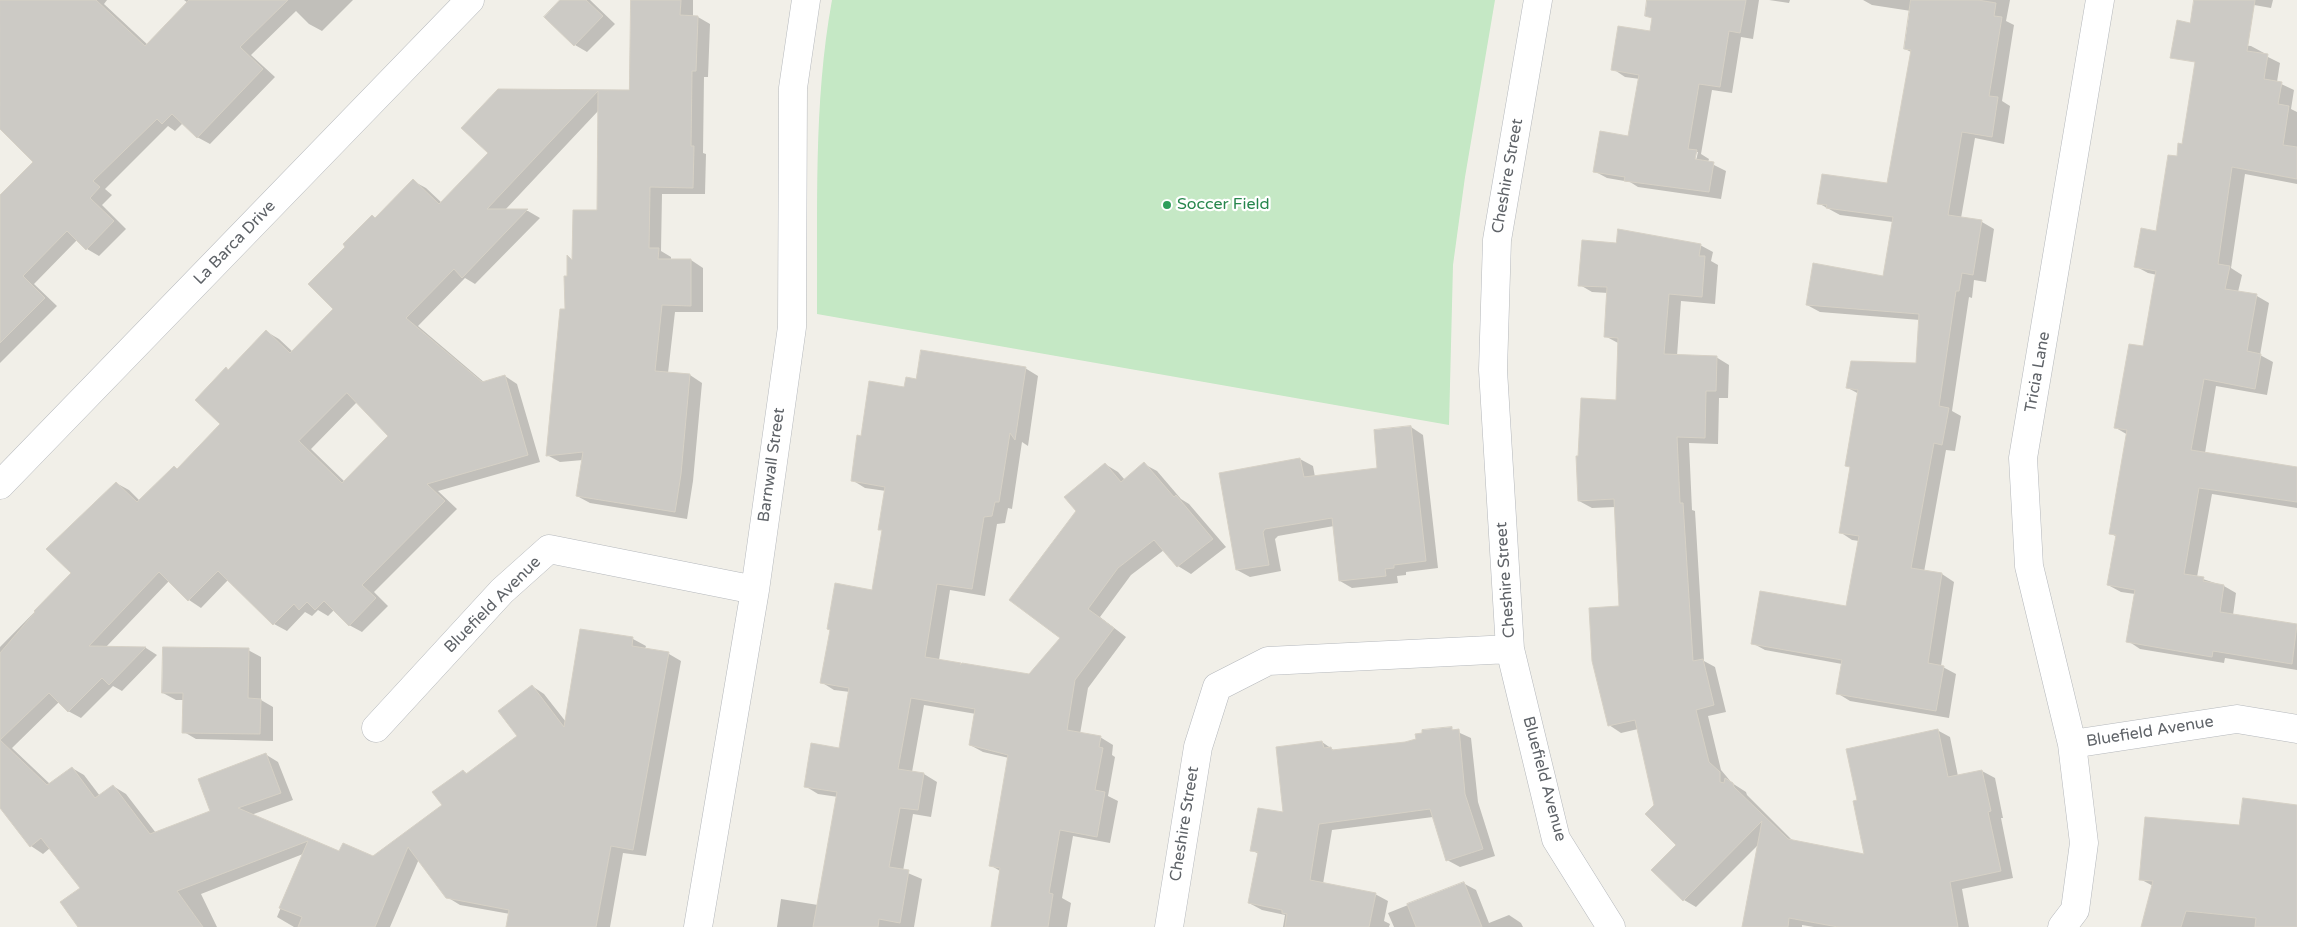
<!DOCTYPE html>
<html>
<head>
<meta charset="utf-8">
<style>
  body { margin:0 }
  canvas { display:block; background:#f1efe8 }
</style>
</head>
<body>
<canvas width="2297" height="927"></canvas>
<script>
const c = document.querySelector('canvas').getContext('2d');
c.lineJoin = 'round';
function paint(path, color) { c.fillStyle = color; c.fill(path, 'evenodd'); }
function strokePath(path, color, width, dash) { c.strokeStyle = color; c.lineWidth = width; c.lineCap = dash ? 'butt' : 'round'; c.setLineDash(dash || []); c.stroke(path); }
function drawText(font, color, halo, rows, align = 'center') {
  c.font = font + ' "Varela Round",sans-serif'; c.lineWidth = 4.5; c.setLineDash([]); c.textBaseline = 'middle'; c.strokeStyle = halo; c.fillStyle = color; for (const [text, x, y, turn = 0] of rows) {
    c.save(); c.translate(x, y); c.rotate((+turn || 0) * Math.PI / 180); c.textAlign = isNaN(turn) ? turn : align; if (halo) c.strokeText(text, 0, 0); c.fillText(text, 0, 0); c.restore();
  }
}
const green = new Path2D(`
  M 832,0 L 1495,0 L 1465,177 L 1453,265 L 1449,425 L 817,314 C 818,209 813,104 832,0 Z`);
const shadow = new Path2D(`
  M 0,0 L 107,0 L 104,4 L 148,45 L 188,3 L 184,0 L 353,0 L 322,31 L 309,24 L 296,11 L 251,55 L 275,77 L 210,144 L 197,137 L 183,123 L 175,131 L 168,126 L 105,189 L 112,195 L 102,205 L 126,229 L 99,256 L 87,249 L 77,240 L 34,284 L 57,306 L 0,363 L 0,198 L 35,162 L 0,116 Z
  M 562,0 L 590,0 L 615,24 L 587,52 L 575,45 Z
  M 633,0 L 693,0 L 693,17 L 698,17 L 710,24 L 708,77 L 704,77 L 703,153 L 706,154 L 705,194 L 662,194 L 661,251 L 671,257 L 671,260 L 691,260 L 703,268 L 703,312 L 675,312 L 668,373 L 690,375 L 702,383 L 693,481 L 687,519 L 590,503 L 577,496 L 583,460 L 560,462 L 547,455 L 566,311 L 568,257 L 573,260 L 598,211 L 599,110 L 505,210 L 528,211 L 540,218 L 475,284 L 465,278 L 418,326 L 485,383 L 505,376 L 517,384 L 540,462 L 438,491 L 457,509 L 374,592 L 388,606 L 362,632 L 349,625 L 334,610 L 328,616 L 318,610 L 312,616 L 305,612 L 287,631 L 274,624 L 228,580 L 201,608 L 189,600 L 169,581 L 106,647 L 146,648 L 157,655 L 122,691 L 113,686 L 81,718 L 68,711 L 59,702 L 12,748 L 50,784 L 72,768 L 84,775 L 100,796 L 113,786 L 126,794 L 156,833 L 211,812 L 265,754 L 278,762 L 293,800 L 251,815 L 340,853 L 374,857 L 444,806 L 463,771 L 468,774 L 519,737 L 532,686 L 544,694 L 566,722 L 581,630 L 633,639 L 646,646 L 645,649 L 669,654 L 681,661 L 646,856 L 623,853 L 610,927 L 507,927 L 510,914 L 460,905 L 447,897 L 419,859 L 390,927 L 294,927 L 277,917 L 303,854 L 201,894 L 217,927 L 80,927 L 82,888 L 50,848 L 43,854 L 31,846 L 0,806 L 0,647 L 73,573 L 116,483 L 129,490 L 140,501 L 178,470 L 222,424 L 226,369 L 229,370 L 267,332 L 279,339 L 293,352 L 335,309 L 347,247 L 372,216 L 376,219 L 413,181 L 426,188 L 442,203 L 490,153 L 498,91 L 630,91 ZM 357,402 L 390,436 L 345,482 L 311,449 Z
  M 1657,0 L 1759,0 L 1753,39 L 1741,37 L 1732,93 L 1712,90 L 1701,154 L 1709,159 L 1708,162 L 1726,171 L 1721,199 L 1638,187 L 1630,182 L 1607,178 L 1594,171 L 1629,138 L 1640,79 L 1625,77 L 1613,69 L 1651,33 ZM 1695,152 L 1698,152 L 1695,165 L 1693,165 Z
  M 1769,0 L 1790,0 L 1789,3 Z
  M 1863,0 L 2010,0 L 2006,21 L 2014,25 L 2002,101 L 2010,106 L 2004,144 L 1975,138 L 1961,218 L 1982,222 L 1994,229 L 1986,282 L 1974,280 L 1972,298 L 1969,297 L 1952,411 L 1961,416 L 1955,451 L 1946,450 L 1924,572 L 1942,574 L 1954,582 L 1941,666 L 1956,674 L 1949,718 L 1850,701 L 1837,693 L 1842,664 L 1765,650 L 1752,643 L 1847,608 L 1859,541 L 1852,540 L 1840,532 L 1851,467 L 1847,465 L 1859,394 L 1848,388 L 1918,364 L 1920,320 L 1820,312 L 1807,305 L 1884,277 L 1893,222 L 1840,215 L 1818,203 L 1888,184 L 1911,52 L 1905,49 L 1911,11 L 1872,5 Z
  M 2226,0 L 2273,0 L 2271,8 Z
  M 2199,40 L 2251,46 L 2264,53 L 2264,55 L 2280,63 L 2277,82 L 2294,90 L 2291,109 L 2297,112 L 2297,184 L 2245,174 L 2231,268 L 2242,275 L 2238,292 L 2257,296 L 2269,303 L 2260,355 L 2273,362 L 2267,395 L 2216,386 L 2205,453 L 2297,469 L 2297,508 L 2212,494 L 2197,577 L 2224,586 L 2236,593 L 2233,615 L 2297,625 L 2297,670 L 2225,658 L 2224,663 L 2140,649 L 2128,641 L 2135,594 L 2121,592 L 2108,585 L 2117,537 L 2110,533 L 2128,435 L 2116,428 L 2144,348 L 2157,275 L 2148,273 L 2135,266 L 2157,232 L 2183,145 Z
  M 1617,244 L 1700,245 L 1713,252 L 1711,261 L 1718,265 L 1715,304 L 1681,301 L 1677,356 L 1716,357 L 1729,365 L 1728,398 L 1719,398 L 1718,444 L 1689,443 L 1692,510 L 1695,511 L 1704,661 L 1715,667 L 1726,712 L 1708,716 L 1721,770 L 1732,783 L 1746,792 L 1747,795 L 1794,842 L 1866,856 L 1937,730 L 1950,737 L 1958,776 L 1982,771 L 1995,778 L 2003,818 L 2001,818 L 2013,878 L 1962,889 L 1969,927 L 1814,927 L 1802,925 L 1802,927 L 1743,927 L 1759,844 L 1696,907 L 1684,900 L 1678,845 L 1655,805 L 1638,729 L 1621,733 L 1609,725 L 1620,607 L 1615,507 L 1592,508 L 1579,501 L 1617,401 L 1618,343 L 1605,336 L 1608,293 L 1592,292 L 1580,285 Z
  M 1025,368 L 1038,376 L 1028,446 L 1022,442 L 1012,509 L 1008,508 L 1005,523 L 997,524 L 985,596 L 950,590 L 939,660 L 1029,676 L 1062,638 L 1078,511 L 1105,464 L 1118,472 L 1125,480 L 1144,464 L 1157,471 L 1181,499 L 1189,504 L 1226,547 L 1191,574 L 1178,566 L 1164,550 L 1131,575 L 1100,617 L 1126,637 L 1088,688 L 1080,734 L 1100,737 L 1113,745 L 1112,755 L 1115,757 L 1108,796 L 1118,801 L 1110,843 L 1073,836 L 1062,898 L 1071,903 L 1067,927 L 992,927 L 1000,871 L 990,865 L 1009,758 L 983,752 L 970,745 L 976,714 L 924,705 L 912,772 L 924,774 L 937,782 L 931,817 L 913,814 L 903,871 L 922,879 L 914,927 L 777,927 L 781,899 L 818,905 L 838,797 L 818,794 L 805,786 L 840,750 L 850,692 L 834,690 L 821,682 L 831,630 L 873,591 L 883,531 L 880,529 L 886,491 L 865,488 L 852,480 L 862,437 L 905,388 L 917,380 Z
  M 1411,427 L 1423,435 L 1438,568 L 1406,572 L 1406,575 L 1397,576 L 1398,583 L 1352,588 L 1340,581 L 1334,526 L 1278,536 L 1275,539 L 1281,571 L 1250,577 L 1237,570 L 1300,459 L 1313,466 L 1315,477 L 1379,469 Z
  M 248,650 L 261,657 L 261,700 L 273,707 L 273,741 L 196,739 L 184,732 L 184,700 L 176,700 L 163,693 Z
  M 1451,729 L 1471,738 L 1478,802 L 1495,856 L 1460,867 L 1447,860 L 1433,817 L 1332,830 L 1323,884 L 1375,894 L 1388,901 L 1384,921 L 1390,924 L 1389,927 L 1283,927 L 1285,915 L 1262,910 L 1249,903 L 1259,854 L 1251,850 L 1285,814 L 1322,742 L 1335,751 L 1417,741 Z
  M 2297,818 L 2297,927 L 2143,927 L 2153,886 L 2140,879 L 2240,826 Z
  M 1463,883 L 1476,890 L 1489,923 L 1509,915 L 1521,923 L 1523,927 L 1394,927 L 1388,913 Z`);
const building = new Path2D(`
  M 0,0 L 96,0 L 145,46 L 189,0 L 288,0 L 240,47 L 263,69 L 197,138 L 172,114 L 162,124 L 157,119 L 93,181 L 100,187 L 90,198 L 114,221 L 86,250 L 67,231 L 23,276 L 45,298 L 0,343 L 0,195 L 33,162 L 0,129 Z
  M 560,0 L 586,0 L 603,16 L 574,46 L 544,17 Z
  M 631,0 L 681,0 L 680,15 L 698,16 L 696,71 L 692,71 L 691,146 L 694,146 L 693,188 L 650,187 L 649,248 L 659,248 L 658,259 L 691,259 L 691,306 L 662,305 L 655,371 L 690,374 L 681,474 L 675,512 L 576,496 L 583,452 L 546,456 L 560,309 L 565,309 L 564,276 L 567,276 L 567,255 L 572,260 L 573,210 L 597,210 L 598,91 L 487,209 L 528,209 L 462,278 L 454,269 L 406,318 L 482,382 L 505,375 L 528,455 L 427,484 L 445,501 L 362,585 L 376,598 L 349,626 L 324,601 L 315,610 L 307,602 L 299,610 L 294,604 L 273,625 L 218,571 L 188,601 L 159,572 L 89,646 L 146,647 L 109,685 L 102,678 L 68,712 L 49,693 L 0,740 L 47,785 L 72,767 L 95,798 L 113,785 L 150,834 L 210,811 L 198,779 L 266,753 L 281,793 L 238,808 L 339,851 L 343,843 L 373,856 L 442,805 L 432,792 L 463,770 L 466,774 L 517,736 L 498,711 L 532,685 L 564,727 L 580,629 L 633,637 L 632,646 L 669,652 L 633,850 L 611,846 L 596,927 L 506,927 L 509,910 L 446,898 L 408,847 L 375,927 L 298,927 L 302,917 L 279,908 L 308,841 L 177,891 L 203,927 L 78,927 L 60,902 L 80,888 L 41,838 L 30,847 L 0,808 L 0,653 L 35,612 L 34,611 L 71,573 L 46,549 L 116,482 L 137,502 L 174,466 L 177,469 L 220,424 L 195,400 L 226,367 L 228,370 L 266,330 L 290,353 L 333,309 L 308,284 L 345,247 L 343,244 L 372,215 L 375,218 L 413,179 L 439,204 L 488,153 L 461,128 L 498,89 L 629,90 ZM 347,393 L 388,436 L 342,483 L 299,441 Z
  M 1647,0 L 1746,0 L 1740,33 L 1729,31 L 1720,87 L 1699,84 L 1688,149 L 1697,150 L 1695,159 L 1714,162 L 1709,192 L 1624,181 L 1625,177 L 1593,172 L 1600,131 L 1628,136 L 1639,75 L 1611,70 L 1618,26 L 1650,31 L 1652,18 L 1645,16 Z
  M 1911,0 L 1978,0 L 1996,3 L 1994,16 L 2002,17 L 1989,96 L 1998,97 L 1992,137 L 1962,132 L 1948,215 L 1982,220 L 1973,275 L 1962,273 L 1959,291 L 1956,291 L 1939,406 L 1949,408 L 1942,445 L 1934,443 L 1911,568 L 1942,573 L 1928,663 L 1944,666 L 1936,711 L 1836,694 L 1842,660 L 1751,644 L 1760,591 L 1846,606 L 1859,536 L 1839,533 L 1850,467 L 1845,466 L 1858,390 L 1846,388 L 1851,361 L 1916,363 L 1919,314 L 1806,305 L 1813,263 L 1883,276 L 1893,217 L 1826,208 L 1827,205 L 1817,204 L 1822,174 L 1887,183 L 1911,50 L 1904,49 Z
  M 2194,0 L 2255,0 L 2247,51 L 2268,54 L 2264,79 L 2282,82 L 2278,104 L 2289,106 L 2283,145 L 2297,147 L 2297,179 L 2232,167 L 2218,264 L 2230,266 L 2225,289 L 2257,294 L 2247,351 L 2261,354 L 2255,389 L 2204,379 L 2191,450 L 2297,467 L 2297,502 L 2199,488 L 2184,574 L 2204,577 L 2203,581 L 2224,585 L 2220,612 L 2297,624 L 2292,664 L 2213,651 L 2212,657 L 2126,642 L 2135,590 L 2107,585 L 2116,535 L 2109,534 L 2127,430 L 2114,428 L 2129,344 L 2143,346 L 2156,271 L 2134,267 L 2141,228 L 2156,231 L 2168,155 L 2177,156 L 2178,143 L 2182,144 L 2195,62 L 2170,58 L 2177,20 L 2190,23 Z
  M 1618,229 L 1701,244 L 1699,256 L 1705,256 L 1702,297 L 1669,294 L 1664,354 L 1717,356 L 1716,391 L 1706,391 L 1705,438 L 1677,437 L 1680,503 L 1683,503 L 1693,661 L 1703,659 L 1714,705 L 1696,710 L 1709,762 L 1720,772 L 1720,782 L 1724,783 L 1725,778 L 1733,783 L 1734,787 L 1788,839 L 1864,854 L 1853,801 L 1857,800 L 1846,749 L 1938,729 L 1948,777 L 1982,770 L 1991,811 L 1988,812 L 2001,871 L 1950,882 L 1958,927 L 1838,927 L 1789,918 L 1788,927 L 1742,927 L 1762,821 L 1683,901 L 1651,870 L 1676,845 L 1645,814 L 1654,805 L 1635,720 L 1608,726 L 1592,661 L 1589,608 L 1619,606 L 1614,499 L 1578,501 L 1576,456 L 1578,456 L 1581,398 L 1616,400 L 1618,338 L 1604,337 L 1607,287 L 1578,286 L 1582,240 L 1616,243 Z
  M 921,350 L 1026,367 L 1015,440 L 1010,433 L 999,502 L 995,502 L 992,516 L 984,517 L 972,589 L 937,584 L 925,657 L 961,663 L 960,665 L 962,663 L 1029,674 L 1060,638 L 1009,600 L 1076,511 L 1064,497 L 1105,463 L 1121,482 L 1144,462 L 1174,497 L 1176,495 L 1213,539 L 1177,567 L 1154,540 L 1118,568 L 1088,609 L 1114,628 L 1075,680 L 1067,730 L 1101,736 L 1099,747 L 1103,748 L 1095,790 L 1105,792 L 1097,837 L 1060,830 L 1049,893 L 1053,894 L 1048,927 L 991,927 L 1000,868 L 989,866 L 1008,755 L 969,745 L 975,709 L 911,698 L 898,769 L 924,773 L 918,810 L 900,808 L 889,867 L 909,870 L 900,923 L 879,919 L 878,927 L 813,927 L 837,792 L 804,787 L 811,743 L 839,748 L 849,688 L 820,683 L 830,630 L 827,629 L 835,583 L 872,590 L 882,530 L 878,530 L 885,487 L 851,481 L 857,435 L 861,436 L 869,381 L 904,387 L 906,377 L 916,379 Z
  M 1411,426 L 1426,561 L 1394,565 L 1394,568 L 1385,569 L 1386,576 L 1339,581 L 1332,518 L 1265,529 L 1263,532 L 1269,565 L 1236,570 L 1219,473 L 1300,458 L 1304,477 L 1377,468 L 1374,430 Z
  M 163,647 L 249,648 L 248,698 L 261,699 L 260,734 L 182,733 L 183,693 L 162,693 Z
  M 1452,727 L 1452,730 L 1459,729 L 1465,794 L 1483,849 L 1446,861 L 1430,809 L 1319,824 L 1310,880 L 1376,893 L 1369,927 L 1285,927 L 1287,914 L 1282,913 L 1282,910 L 1248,903 L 1258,852 L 1250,851 L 1258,808 L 1283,812 L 1276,747 L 1322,741 L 1324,748 L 1331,747 L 1332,750 L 1405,742 L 1416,739 L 1415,734 L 1422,733 L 1422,730 Z
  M 2243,798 L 2297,805 L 2297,927 L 2255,927 L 2256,918 L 2186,911 L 2181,927 L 2141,927 L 2153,881 L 2139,880 L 2145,817 L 2239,825 Z
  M 1464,882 L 1482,927 L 1416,927 L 1407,904 Z`);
const minor = new Path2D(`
  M 1538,0 L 1497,240 L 1493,370 L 1510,649 L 1556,839 L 1611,927
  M 0,485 L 470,0
  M 376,728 L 502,591 L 549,549 L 755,590
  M 2072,744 L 2237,719 L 2297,729
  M 698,927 L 755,590 L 792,327 L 793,88 L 806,0
  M 1169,927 L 1198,747 L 1217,687 L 1268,661 L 1510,649
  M 2062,927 L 2075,910 L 2084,843 L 2072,744 L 2029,566 L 2023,458 L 2100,0`);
const markers = [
  [1167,205,5,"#2e9e5b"]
];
const streetNames = [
  ["Cheshire Street",1508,176,-80],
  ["La Barca Drive",235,243,-46],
  ["Tricia Lane",2038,372,-80],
  ["Barnwall Street",772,465,-82],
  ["Cheshire Street",1506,580,-94],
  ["Bluefield Avenue",493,605,-45],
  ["Bluefield Avenue",2150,732,-9],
  ["Bluefield Avenue",1544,779,75],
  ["Cheshire Street",1185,824,-81]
];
const leisureNames = [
  ["Soccer Field",1177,205]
];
paint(green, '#c5e8c5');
paint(shadow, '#0003');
paint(building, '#cccac5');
strokePath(building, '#d6d1c6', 1);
strokePath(minor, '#b5b8bc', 29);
strokePath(minor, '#fff', 28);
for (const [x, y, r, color] of markers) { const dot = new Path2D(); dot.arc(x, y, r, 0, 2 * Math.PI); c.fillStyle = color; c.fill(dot); strokePath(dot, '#fff', 2); }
drawText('16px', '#5f6368', '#fff', streetNames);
drawText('16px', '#27864d', '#fff', leisureNames, 'left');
</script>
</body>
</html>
